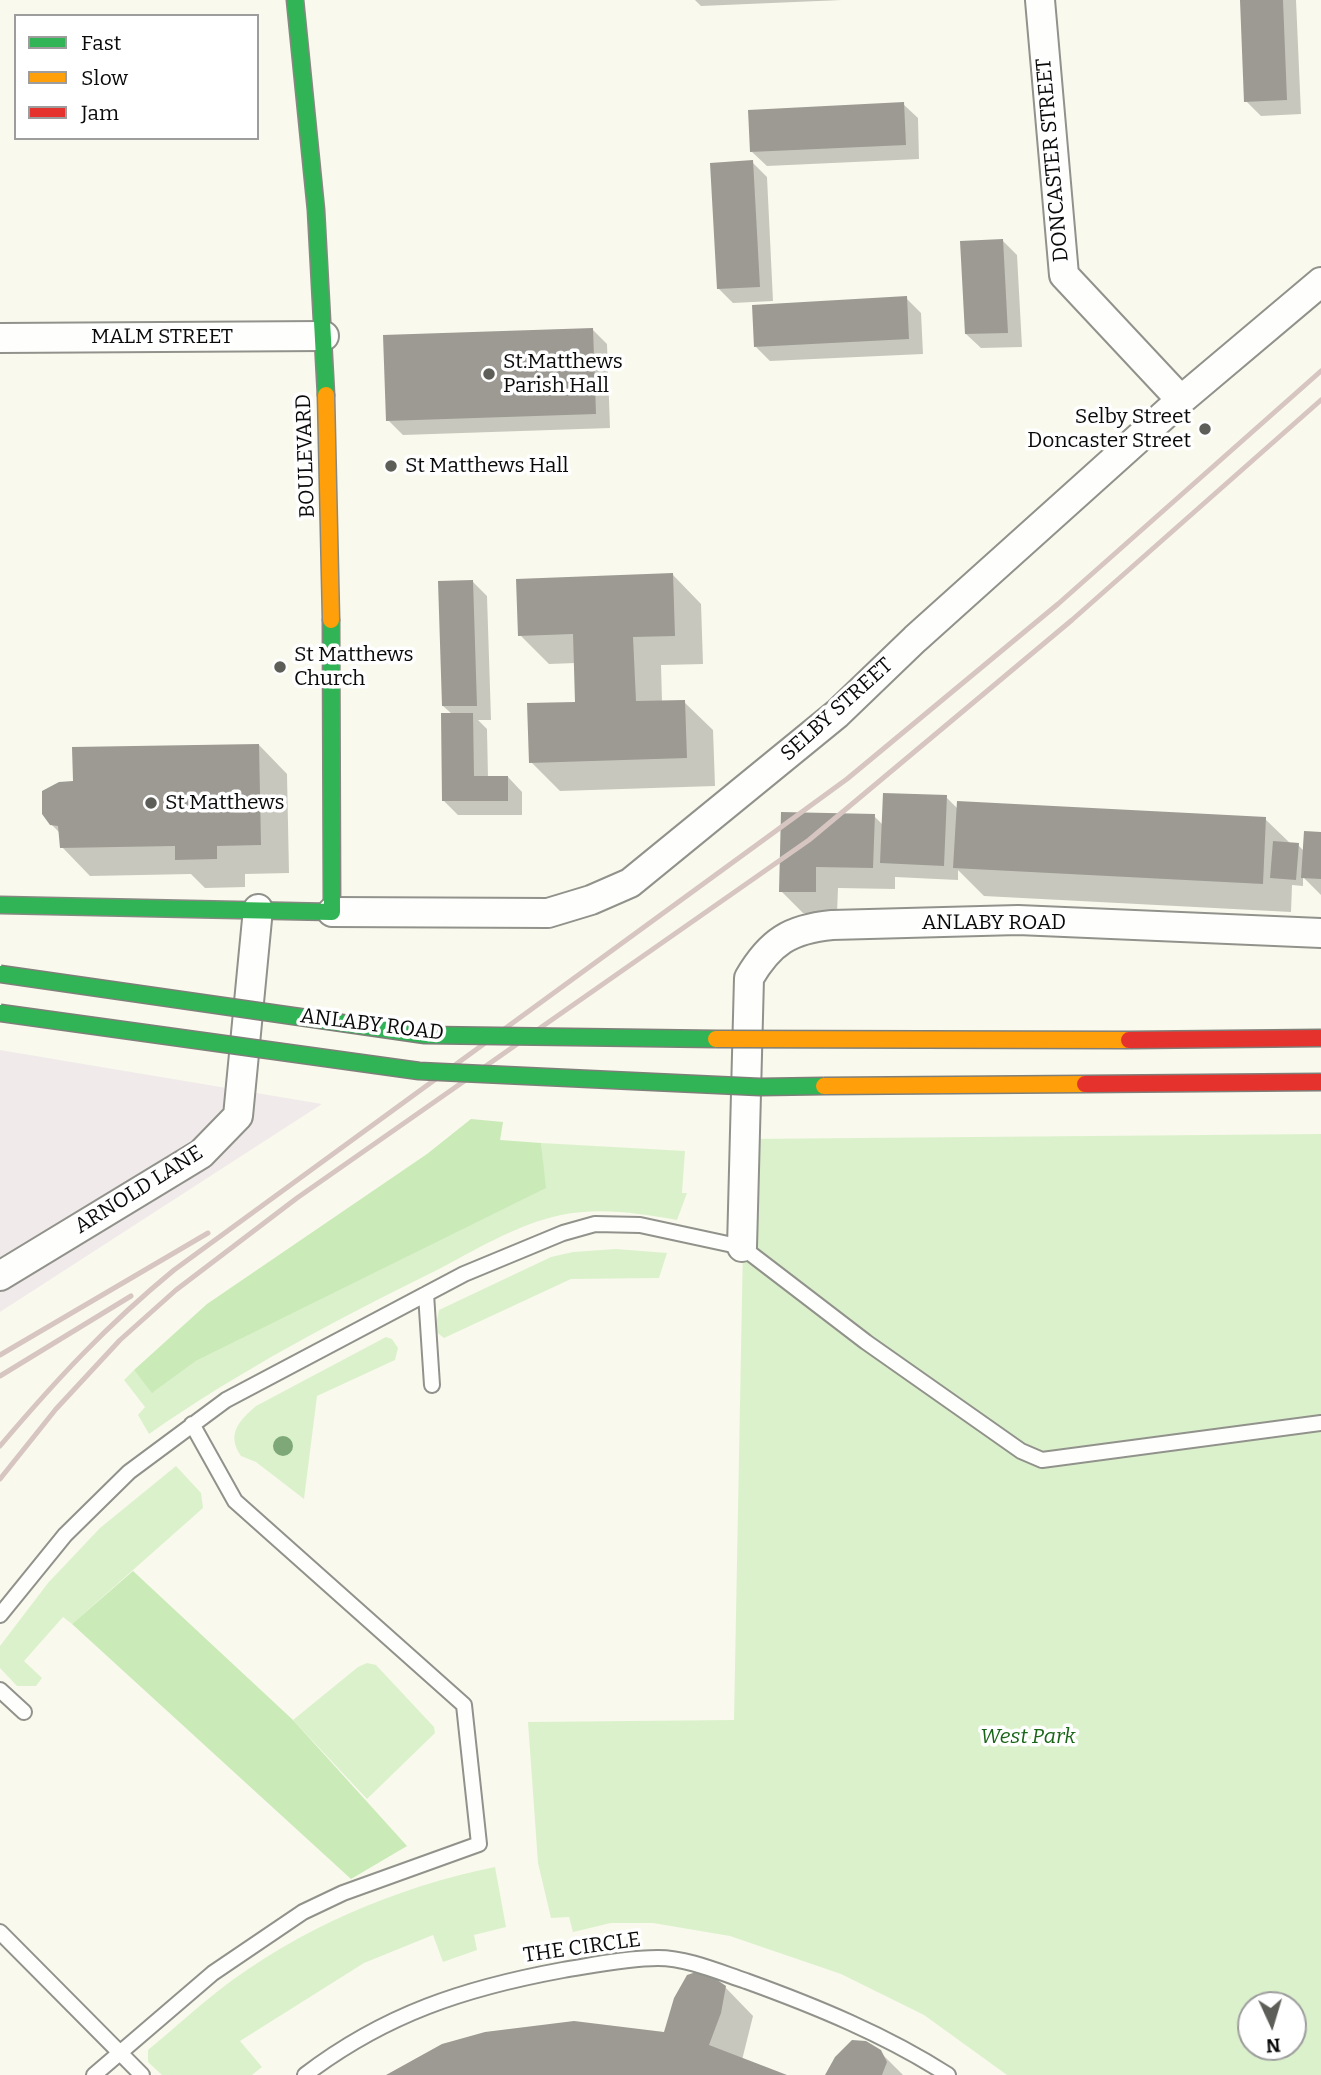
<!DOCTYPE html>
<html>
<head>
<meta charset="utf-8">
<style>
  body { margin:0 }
  #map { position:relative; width:1321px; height:2075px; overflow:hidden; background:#f9f9ed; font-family:Bitter,serif }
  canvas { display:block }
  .legend { position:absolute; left:14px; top:14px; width:245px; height:126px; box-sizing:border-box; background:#fff; border:2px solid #9d9d9d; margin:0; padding:9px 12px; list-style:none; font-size:21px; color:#0a0a0a }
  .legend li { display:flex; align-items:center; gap:14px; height:35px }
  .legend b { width:35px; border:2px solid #9d9d9d }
  .north { position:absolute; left:1237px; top:1991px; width:70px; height:70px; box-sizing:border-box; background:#fff; border:2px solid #9d9d9d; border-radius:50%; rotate:176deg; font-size:19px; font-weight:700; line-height:28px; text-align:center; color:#0a0a0a }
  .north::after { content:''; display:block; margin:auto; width:24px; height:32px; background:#5e5e59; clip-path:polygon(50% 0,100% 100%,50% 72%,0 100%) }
</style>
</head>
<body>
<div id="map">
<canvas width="1321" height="2075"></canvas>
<ul class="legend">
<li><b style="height:9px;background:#30b455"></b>Fast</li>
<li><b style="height:9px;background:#ff9f0a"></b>Slow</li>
<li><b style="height:9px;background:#e5322d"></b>Jam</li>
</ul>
<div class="north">N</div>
</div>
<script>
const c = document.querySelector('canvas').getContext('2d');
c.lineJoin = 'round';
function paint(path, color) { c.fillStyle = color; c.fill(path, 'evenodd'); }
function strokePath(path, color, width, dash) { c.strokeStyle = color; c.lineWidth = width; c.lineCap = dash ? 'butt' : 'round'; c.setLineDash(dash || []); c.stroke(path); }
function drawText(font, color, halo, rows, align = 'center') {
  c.font = font + ' Bitter,serif'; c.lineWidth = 7; c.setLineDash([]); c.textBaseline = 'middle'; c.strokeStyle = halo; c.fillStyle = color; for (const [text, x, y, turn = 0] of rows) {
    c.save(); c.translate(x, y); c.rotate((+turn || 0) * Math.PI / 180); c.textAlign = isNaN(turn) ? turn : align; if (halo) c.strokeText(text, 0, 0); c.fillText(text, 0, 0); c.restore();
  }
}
const industrial = new Path2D(`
  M 0,1050 L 322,1104 L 0,1312 Z`);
const green = new Path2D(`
  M 1321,1134 L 1321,2075 L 1007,2075 L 924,2015 L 841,1974 L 730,1936 L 653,1923 L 611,1923 L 573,1932 L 569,1917 L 551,1918 L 538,1863 L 528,1722 L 734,1720 L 745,1139 ZM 1251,2005 L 1293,2005 L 1293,2047 L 1251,2047 Z
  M 541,1143 L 685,1151 L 682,1193 L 687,1193 L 677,1220 C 639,1213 599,1207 561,1215 C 517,1224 474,1251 435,1271 C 336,1320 239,1371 149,1434 L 138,1415 L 145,1407 L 124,1380 L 134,1370 L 153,1392 L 196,1361 L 545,1188 Z
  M 616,1249 L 667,1253 L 659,1278 L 571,1279 L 444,1338 L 435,1331 L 439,1310 L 551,1257 L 573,1252 Z
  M 386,1337 L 392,1339 L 398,1348 L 395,1360 L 317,1396 L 304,1499 L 256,1462 L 241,1456 C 226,1434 239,1421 256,1406 Z
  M 176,1466 L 201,1493 L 203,1508 L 72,1624 L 63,1617 L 24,1661 L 42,1678 L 36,1686 L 17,1686 L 0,1668 L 0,1646 L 48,1583 L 100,1528 Z
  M 367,1663 L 376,1665 L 434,1727 L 435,1733 L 367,1799 L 293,1720 L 358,1667 Z
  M 495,1867 L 506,1927 L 474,1935 L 477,1950 L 443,1962 L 433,1935 L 364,1963 L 240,2041 L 262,2067 L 252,2075 L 162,2075 L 148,2062 L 148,2050 C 171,2031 194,2010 218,1991 C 298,1929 396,1887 495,1867 Z`);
const forest = new Path2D(`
  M 471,1119 L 503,1122 L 500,1140 L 541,1143 L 546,1188 L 196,1361 L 152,1393 L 134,1370 L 207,1304 L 427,1154 Z
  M 133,1571 L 293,1720 L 407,1846 L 351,1879 L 72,1624 Z`);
const shadow = new Path2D(`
  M 695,0 L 842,0 L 701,6 Z
  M 1242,0 L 1296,0 L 1301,114 L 1261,116 L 1246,101 Z
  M 903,104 L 918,118 L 919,159 L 767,166 L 752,152 Z
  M 752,162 L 767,177 L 773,301 L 733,303 L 718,288 Z
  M 1002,240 L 1017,255 L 1022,347 L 981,348 L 966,334 Z
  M 906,298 L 921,313 L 923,354 L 770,361 L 756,347 Z
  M 592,329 L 607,344 L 610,428 L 403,435 L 388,420 Z
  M 673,575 L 701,604 L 703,664 L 661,665 L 662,702 L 684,702 L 713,730 L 715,786 L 560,791 L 531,762 L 577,703 L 576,663 L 549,664 L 520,635 Z
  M 473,582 L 487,596 L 491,720 L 478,720 L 487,729 L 488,778 L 508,777 L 522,792 L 522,815 L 458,815 L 444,801 L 453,715 L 443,706 Z
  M 259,745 L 287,774 L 289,873 L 245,874 L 245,887 L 205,888 L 191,874 L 90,876 L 62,847 L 60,833 L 51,824 L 74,783 Z
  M 946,797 L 958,809 L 1265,819 L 1291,844 L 1298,845 L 1305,852 L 1321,834 L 1321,895 L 1303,877 L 1303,886 L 1292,885 L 1291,912 L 984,896 L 958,870 L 958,880 L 895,877 L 895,889 L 838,888 L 837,914 L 803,913 L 781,891 L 874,816 L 883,825 Z
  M 725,1987 L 753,2016 L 742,2060 L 783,2075 L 392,2075 L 666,2034 Z
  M 880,2052 L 903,2075 L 828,2075 Z`);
const building = new Path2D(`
  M 1240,0 L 1283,0 L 1287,100 L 1244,102 Z
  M 904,102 L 906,145 L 750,152 L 748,110 Z
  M 753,160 L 760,287 L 717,289 L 710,163 Z
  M 1003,239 L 1008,333 L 965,334 L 960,241 Z
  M 907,296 L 909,339 L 754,347 L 752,305 Z
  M 593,328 L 596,414 L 386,421 L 383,335 Z
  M 673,573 L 675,636 L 633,637 L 636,701 L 685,700 L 687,758 L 529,763 L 527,703 L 575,702 L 573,634 L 518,636 L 516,579 Z
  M 473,580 L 477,706 L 442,706 L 438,581 Z
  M 441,713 L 473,713 L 474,776 L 508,776 L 508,801 L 442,801 Z
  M 259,744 L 261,845 L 217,846 L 217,859 L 175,860 L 175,846 L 60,848 L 58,826 L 50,825 L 42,814 L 42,791 L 59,782 L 73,781 L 72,747 Z
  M 883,793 L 947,795 L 944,866 L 880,863 Z
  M 957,801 L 1266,817 L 1263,884 L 953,868 Z
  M 781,812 L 875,814 L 873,868 L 816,867 L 816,892 L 779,892 Z
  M 1304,831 L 1321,832 L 1321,879 L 1301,878 Z
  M 1273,841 L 1299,843 L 1296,880 L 1270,878 Z
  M 696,1972 L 707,1973 L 726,1986 L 721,2013 L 709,2045 L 787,2075 L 386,2075 L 442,2044 L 485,2032 L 574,2021 L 664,2032 L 674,1998 L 687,1975 Z
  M 852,2040 L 866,2041 L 881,2050 L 887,2062 L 882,2075 L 825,2075 L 835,2057 Z`);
const lane = new Path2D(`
  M 426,1294 L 432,1385
  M 0,1615 L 65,1535 L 129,1472 L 226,1400 L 464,1274 L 563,1233 L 595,1224 L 640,1225 L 742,1247 L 866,1342 L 1021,1451 L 1042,1460 L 1321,1423
  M 0,1690 L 24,1712
  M 0,1932 L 142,2075
  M 94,2075 L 213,1973 L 303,1912 L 343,1893 L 479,1844 L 464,1705 L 235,1501 L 192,1424
  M 305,2075 C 385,2014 465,1988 563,1970 C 594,1965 627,1958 658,1958 C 687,1958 719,1972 746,1981 C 815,2006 886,2035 948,2075`);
const street = new Path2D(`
  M 1040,0 L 1064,275 L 1181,400
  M 0,338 L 324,336
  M 332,912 L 548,913 L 591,900 L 630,883 L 837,714 L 915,639 L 1181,400 L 1321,282
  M 742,1247 L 749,978 C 770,942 790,929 832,925 L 1018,920 L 1321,933
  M 0,1276 L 201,1154 L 238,1116 L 258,909`);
const fast = new Path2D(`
  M 295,0 L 316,210 L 326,395
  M 0,905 L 332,912 L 331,620`);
const slow = new Path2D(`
  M 326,395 L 331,620`);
const rail = new Path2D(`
  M 0,1355 L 208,1233
  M 0,1376 L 131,1296
  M 0,1446 C 57,1379 106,1326 174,1270 L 847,779 L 1058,604 L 1321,371
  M 0,1479 L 56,1409 L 120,1340 L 176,1290 L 297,1198 L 809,840 L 1072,620 L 1321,400`);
const fastBridge = new Path2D(`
  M 0,974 L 425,1035 L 716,1039
  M 0,1013 L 419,1071 L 760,1087 L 824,1086`);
const slowBridge = new Path2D(`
  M 716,1039 L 1129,1040
  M 824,1086 L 1085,1084`);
const jamBridge = new Path2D(`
  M 1129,1040 L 1321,1038
  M 1085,1084 L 1321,1082`);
const trees = [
  [283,1446]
];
const markers = [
  [489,374,7,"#5e5e59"],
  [1205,429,7,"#5e5e59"],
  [391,466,7,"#5e5e59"],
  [280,667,7,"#5e5e59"],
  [151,803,7,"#5e5e59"]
];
const streetNames = [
  ["DONCASTER STREET",1053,160,-95],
  ["MALM STREET",162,337],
  ["BOULEVARD",306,456,-92],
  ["SELBY STREET",837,710,-42],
  ["ANLABY ROAD",994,923],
  ["ANLABY ROAD",372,1025,7],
  ["ARNOLD LANE",139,1190,-32],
  ["THE CIRCLE",582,1948,-8]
];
const poiNames = [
  ["St.Matthews",503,362],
  ["Parish Hall",503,386],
  ["Selby Street",1191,417,"right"],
  ["Doncaster Street",1191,441,"right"],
  ["St Matthews Hall",405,466],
  ["St Matthews",294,655],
  ["Church",294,679],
  ["St Matthews",165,803]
];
const parkNames = [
  ["West Park",1028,1737]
];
paint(industrial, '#f1eaeb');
paint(green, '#dbf1cb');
paint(forest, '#caeab8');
paint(shadow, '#0003');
paint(building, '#9c9a93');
strokePath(lane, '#92928c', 18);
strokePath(street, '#92928c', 32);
strokePath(fast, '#888883', 19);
strokePath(slow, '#888883', 19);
strokePath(lane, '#fefefc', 14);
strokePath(street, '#fefefc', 28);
strokePath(fast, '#30b455', 16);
strokePath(slow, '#ff9f0a', 16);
strokePath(rail, '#d7c5c1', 5);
strokePath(fastBridge, '#7f7f7a', 19, []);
strokePath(slowBridge, '#7f7f7a', 19, []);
strokePath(jamBridge, '#7f7f7a', 19, []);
strokePath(fastBridge, '#30b455', 16);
strokePath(slowBridge, '#ff9f0a', 16);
strokePath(jamBridge, '#e5322d', 16);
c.fillStyle = '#7ea877';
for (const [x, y] of trees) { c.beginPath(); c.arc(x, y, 10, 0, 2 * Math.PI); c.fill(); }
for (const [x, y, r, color] of markers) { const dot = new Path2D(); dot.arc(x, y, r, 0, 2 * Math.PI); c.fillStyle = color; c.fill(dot); strokePath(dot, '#fff', 2.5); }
drawText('21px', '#0a0a0a', '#fff', streetNames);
drawText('21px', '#0a0a0a', '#fff', poiNames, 'left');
drawText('italic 21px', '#196517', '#fff', parkNames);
</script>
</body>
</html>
